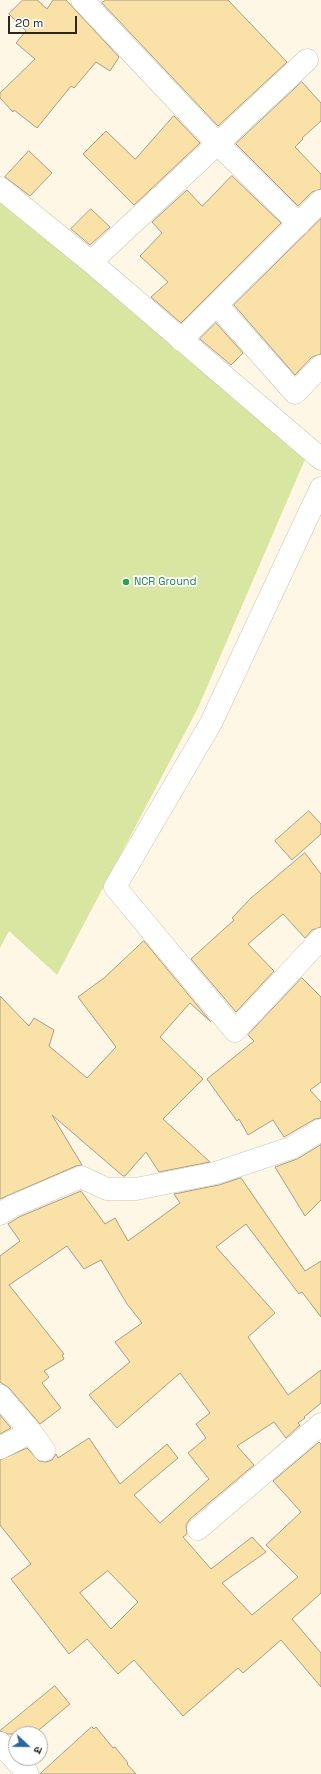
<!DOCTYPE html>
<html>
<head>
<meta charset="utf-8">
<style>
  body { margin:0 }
  #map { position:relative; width:321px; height:1774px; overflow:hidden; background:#fff7e6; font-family:"Space Grotesk","Noto Sans Devanagari",sans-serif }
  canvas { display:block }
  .north { position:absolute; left:8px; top:1726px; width:40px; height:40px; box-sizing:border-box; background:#fff; border:1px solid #aaa9a5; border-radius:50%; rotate:112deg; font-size:11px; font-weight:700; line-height:16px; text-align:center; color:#2b271f }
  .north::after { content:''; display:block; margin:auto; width:14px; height:18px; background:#2a679e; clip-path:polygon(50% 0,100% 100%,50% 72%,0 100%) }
  .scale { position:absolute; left:8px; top:16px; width:69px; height:18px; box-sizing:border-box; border:2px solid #2b271f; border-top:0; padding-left:5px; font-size:12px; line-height:14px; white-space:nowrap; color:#2b271f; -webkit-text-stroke:3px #fff; paint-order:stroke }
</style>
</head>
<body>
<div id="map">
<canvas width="321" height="1774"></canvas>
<div class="north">उ</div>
<div class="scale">20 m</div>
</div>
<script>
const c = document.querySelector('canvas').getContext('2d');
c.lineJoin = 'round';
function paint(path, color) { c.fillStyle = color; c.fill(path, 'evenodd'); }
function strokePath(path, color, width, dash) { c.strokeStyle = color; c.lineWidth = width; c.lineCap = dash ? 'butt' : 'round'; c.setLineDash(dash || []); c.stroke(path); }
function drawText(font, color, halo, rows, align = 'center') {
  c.font = font + ' "Space Grotesk",sans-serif'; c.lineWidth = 3.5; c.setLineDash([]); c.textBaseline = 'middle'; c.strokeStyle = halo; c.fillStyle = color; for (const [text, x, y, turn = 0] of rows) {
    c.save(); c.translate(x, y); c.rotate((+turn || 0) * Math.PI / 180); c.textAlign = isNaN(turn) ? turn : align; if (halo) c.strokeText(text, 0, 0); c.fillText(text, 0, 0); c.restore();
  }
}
const green = new Path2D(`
  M 0,190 L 306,457 L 198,708 L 57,975 L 9,931 L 0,948 Z`);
const building = new Path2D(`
  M 23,0 L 37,0 L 47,9 L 53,0 L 66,0 L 119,57 L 110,71 L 96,62 L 74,88 L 71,86 L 37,128 L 14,110 L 13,112 L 0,98 L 0,93 L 35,59 L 16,43 L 26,31 L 9,14 Z
  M 106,0 L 228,0 L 287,62 L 218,126 L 102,3 Z
  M 302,82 L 321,103 L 321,121 L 302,138 L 303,139 L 295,147 L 321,174 L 321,189 L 312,192 L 298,206 L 236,144 Z
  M 174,116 L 200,143 L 134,205 L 83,154 L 106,131 L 135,159 Z
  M 29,151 L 52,173 L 30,196 L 5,177 Z
  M 232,176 L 281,223 L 181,323 L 151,297 L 168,282 L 140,256 L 162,233 L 152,222 L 187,190 L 202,206 Z
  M 91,209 L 110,227 L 90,245 L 71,229 Z
  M 321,219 L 321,354 L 312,357 L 295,375 L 234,305 Z
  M 216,323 L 243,353 L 231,365 L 200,339 Z
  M 309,811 L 321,824 L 321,834 L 292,860 L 275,841 Z
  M 305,853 L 321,874 L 321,927 L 312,930 L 305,938 L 283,914 L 248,944 L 274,971 L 236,1012 L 191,959 L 234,920 L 232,918 L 250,899 Z
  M 144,941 L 211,1022 L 190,1003 L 160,1037 L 203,1079 L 163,1119 L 210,1162 L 159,1172 L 146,1152 L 125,1176 L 123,1176 L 52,1115 L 82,1165 L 76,1166 L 0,1199 L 0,996 L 29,1026 L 34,1018 L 54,1030 L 49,1046 L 87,1078 L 116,1047 L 78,997 L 104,978 Z
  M 302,978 L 321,997 L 321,1082 L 310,1090 L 321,1102 L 321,1118 L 315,1119 L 284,1137 L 273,1120 L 248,1135 L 239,1119 L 237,1121 L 207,1079 L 254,1041 L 248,1035 Z
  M 321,1145 L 321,1200 L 305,1216 L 275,1167 L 297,1159 Z
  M 241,1178 L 305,1271 L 321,1261 L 321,1317 L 302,1292 L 299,1294 L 246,1224 L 216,1247 L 275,1313 L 248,1337 L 288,1395 L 321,1370 L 321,1403 L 304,1417 L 305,1418 L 298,1423 L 300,1425 L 286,1438 L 274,1422 L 237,1446 L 254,1465 L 190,1519 L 186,1525 L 187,1534 L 183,1537 L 211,1569 L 252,1537 L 266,1552 L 222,1583 L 252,1615 L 298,1577 L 266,1545 L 301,1512 L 273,1481 L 319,1442 L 321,1444 L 321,1593 L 292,1619 L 321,1653 L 321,1687 L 281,1640 L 243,1673 L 238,1668 L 183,1716 L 134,1660 L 118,1674 L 87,1639 L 69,1654 L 11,1579 L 31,1564 L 0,1525 L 0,1460 L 27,1448 L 39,1461 L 46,1462 L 52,1460 L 56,1454 L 58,1458 L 89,1438 L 120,1484 L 167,1444 L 178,1458 L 134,1495 L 160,1523 L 209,1479 L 188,1453 L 206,1438 L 196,1424 L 210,1413 L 180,1373 L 117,1428 L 89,1395 L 130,1362 L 115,1342 L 142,1323 L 127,1304 L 101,1260 L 84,1269 L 67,1246 L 9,1285 L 64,1354 L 62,1355 L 64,1359 L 44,1371 L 49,1377 L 42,1383 L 61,1408 L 40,1424 L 9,1388 L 0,1382 L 0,1256 L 20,1241 L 8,1224 L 19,1217 L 81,1191 L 105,1224 L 115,1218 L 128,1241 L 180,1203 L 174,1194 L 219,1185 ZM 108,1571 L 138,1602 L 111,1629 L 80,1593 Z
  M 0,1415 L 11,1428 L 0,1434 Z
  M 55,1686 L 70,1704 L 34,1734 L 8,1734 L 0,1731 Z
  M 92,1727 L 94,1729 L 96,1727 L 113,1748 L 115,1747 L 128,1763 L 127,1764 L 136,1774 L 40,1774 Z`);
const minor = new Path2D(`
  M 82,0 L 217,143 L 299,224
  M 0,188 L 91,262 L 321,459
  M 91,262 L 307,60
  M 217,305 L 295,393 L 321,366
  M 181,340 L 321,201
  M 321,488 L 211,723 L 115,887 L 235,1031 L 321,939
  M 0,1214 L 13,1206 L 81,1177 L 107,1189 L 136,1189 L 216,1173 L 291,1148 L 321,1130
  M 0,1396 L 31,1432 L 44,1450
  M 0,1448 L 31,1432
  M 198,1529 L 321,1424
  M 0,1743 L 28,1774`);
const markers = [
  [126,582,4,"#2e9e5b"]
];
const leisureNames = [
  ["NCR Ground",134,582]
];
paint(green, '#d9e6a1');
paint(building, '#f9e1a8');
strokePath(building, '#a69d88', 1);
strokePath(minor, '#cec5b0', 23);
strokePath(minor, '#fff', 22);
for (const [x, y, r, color] of markers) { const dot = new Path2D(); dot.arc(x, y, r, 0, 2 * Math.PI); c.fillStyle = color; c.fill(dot); strokePath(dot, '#fff', 1.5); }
drawText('11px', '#27864d', '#fff', leisureNames, 'left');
</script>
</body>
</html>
